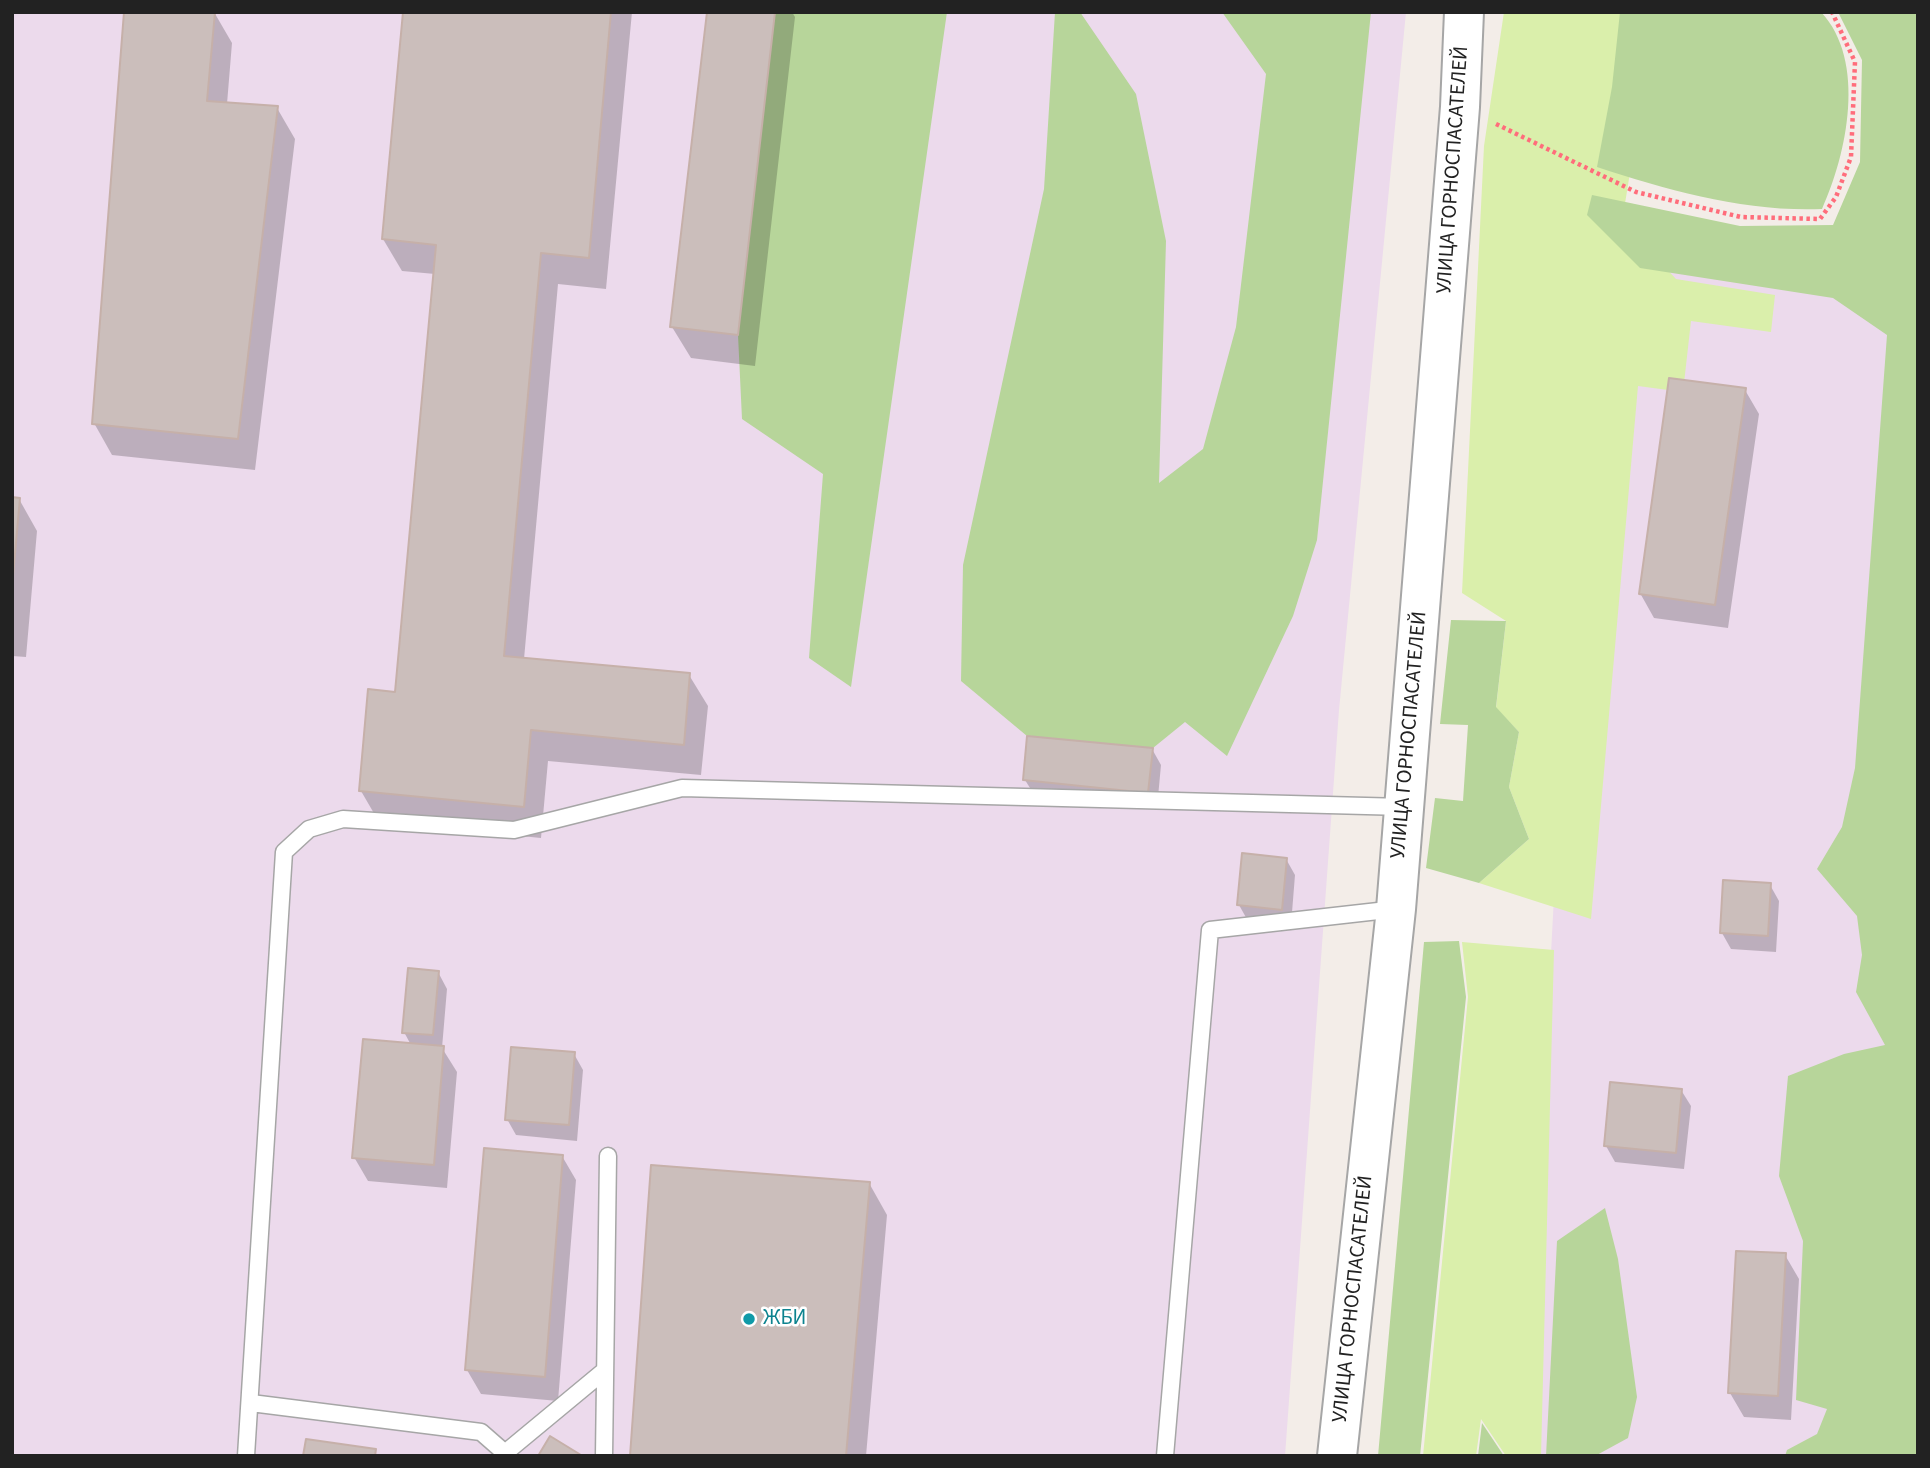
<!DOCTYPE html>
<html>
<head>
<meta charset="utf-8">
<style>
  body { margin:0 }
  #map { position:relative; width:1930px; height:1468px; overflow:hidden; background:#f3ede8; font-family:"Source Sans 3",sans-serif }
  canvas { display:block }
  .frame { position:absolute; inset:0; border:14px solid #222; pointer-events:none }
</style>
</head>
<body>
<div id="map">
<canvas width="1930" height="1468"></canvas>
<div class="frame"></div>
</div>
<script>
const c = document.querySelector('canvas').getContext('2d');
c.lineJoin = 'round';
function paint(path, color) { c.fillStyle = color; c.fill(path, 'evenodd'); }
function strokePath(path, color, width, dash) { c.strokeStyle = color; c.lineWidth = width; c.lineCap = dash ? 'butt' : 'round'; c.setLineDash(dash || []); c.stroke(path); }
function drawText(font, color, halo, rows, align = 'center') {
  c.font = font + ' "Source Sans 3",sans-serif'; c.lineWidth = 5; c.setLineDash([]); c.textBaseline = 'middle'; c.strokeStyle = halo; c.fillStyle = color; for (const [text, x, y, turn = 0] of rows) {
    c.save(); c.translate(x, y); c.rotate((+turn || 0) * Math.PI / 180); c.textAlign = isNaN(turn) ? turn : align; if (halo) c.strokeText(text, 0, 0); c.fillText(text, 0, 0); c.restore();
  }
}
const industrial = new Path2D(`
  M 12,12 L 1406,12 L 1339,710 L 1285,1456 L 12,1456 Z
  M 1589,245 L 1918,305 L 1886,1073 L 1833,1456 L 1524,1456 Z`);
const grass = new Path2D(`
  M 1504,12 L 1656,12 L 1622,222 L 1676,279 L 1775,295 L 1771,332 L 1691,321 L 1683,392 L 1638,386 L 1591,919 L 1479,883 L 1529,839 L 1509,787 L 1519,732 L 1496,708 L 1506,621 L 1462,593 L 1484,146 Z
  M 1462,942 L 1554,950 L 1541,1456 L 1506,1456 L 1481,1419 L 1476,1456 L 1423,1456 L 1468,997 Z`);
const forest = new Path2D(`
  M 775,12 L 947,12 L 851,687 L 809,658 L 823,474 L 742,419 L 738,335 Z
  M 1055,12 L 1080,12 L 1136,94 L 1166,241 L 1159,483 L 1203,449 L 1236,327 L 1266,74 L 1222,12 L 1371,12 L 1317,540 L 1293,616 L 1227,756 L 1185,722 L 1153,748 L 1027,736 L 961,681 L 963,565 L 1044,189 Z
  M 1620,12 L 1821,12 C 1867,61 1847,154 1822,209 C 1745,212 1670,191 1597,167 L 1612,87 Z
  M 1838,12 L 1918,12 L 1918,1456 L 1785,1456 L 1787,1450 L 1817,1434 L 1827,1409 L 1796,1400 L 1803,1241 L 1779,1176 L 1788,1076 L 1844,1054 L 1885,1045 L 1856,992 L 1862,955 L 1857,916 L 1817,869 L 1842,827 L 1855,768 L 1887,335 L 1833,298 L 1640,268 L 1587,215 L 1592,195 L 1740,226 L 1833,225 L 1860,162 L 1862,60 Z
  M 1451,620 L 1506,621 L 1496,707 L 1519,732 L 1509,787 L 1529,839 L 1479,883 L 1426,868 L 1435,798 L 1463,801 L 1468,725 L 1440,724 Z
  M 1459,941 L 1466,997 L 1420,1456 L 1378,1456 L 1424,942 Z
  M 1605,1208 L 1618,1259 L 1637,1397 L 1628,1438 L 1595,1456 L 1546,1456 L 1557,1241 Z
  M 1482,1423 L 1504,1456 L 1478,1456 Z`);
const shadow = new Path2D(`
  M 214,12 L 232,43 L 227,104 L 277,108 L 295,139 L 255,470 L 112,455 L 94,423 Z
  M 404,12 L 632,12 L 606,289 L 558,284 L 524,659 L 689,675 L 708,706 L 701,775 L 548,761 L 541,838 L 379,822 L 361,791 L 397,694 L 435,274 L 402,271 L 383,239 Z
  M 709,12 L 792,12 L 795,17 L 755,366 L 691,358 L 672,327 Z
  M 1745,390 L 1759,414 L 1728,628 L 1654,618 L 1640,593 Z
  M 12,499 L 19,499 L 37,531 L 26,657 L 12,656 Z
  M 1152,749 L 1161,765 L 1157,808 L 1035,796 L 1025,780 Z
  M 1286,859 L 1295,875 L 1291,925 L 1248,921 L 1239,905 Z
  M 1770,885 L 1779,901 L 1776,952 L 1731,949 L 1722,933 Z
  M 438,972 L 447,989 L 442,1048 L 457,1072 L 447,1188 L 368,1181 L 354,1157 L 411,1045 L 404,1032 Z
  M 574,1054 L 583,1070 L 577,1141 L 516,1135 L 507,1119 Z
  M 1681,1090 L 1691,1106 L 1684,1169 L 1615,1162 L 1606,1146 Z
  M 562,1156 L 576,1180 L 558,1401 L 481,1394 L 467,1370 Z
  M 869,1183 L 887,1215 L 866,1456 L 632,1456 Z
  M 1785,1255 L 1799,1279 L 1791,1420 L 1744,1417 L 1730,1393 Z`);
const building = new Path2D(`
  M 124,12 L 215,12 L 207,101 L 278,106 L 238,439 L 92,424 Z
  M 403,12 L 611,12 L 589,258 L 541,253 L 504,656 L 690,673 L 684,745 L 531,730 L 524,807 L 359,791 L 368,689 L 395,692 L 436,245 L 382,239 Z
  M 707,12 L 775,12 L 738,335 L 670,327 Z
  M 1669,378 L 1746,388 L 1715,605 L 1639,594 Z
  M 12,497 L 20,498 L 12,587 Z
  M 1027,736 L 1153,748 L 1148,793 L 1023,780 Z
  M 1242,853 L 1287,858 L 1282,910 L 1237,905 Z
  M 1723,880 L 1771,883 L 1768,936 L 1720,933 Z
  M 408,968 L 439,971 L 433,1035 L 402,1033 Z
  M 363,1039 L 444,1046 L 434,1165 L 352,1158 Z
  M 511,1047 L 575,1052 L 569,1125 L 505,1120 Z
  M 1610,1082 L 1682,1089 L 1676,1153 L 1604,1146 Z
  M 484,1148 L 563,1155 L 545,1377 L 465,1370 Z
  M 651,1165 L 870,1182 L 846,1456 L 630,1456 Z
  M 1736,1251 L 1786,1253 L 1778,1396 L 1728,1393 Z
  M 550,1436 L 581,1455 L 580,1456 L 538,1456 Z
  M 306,1439 L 376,1449 L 375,1456 L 303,1456 Z`);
const path = new Path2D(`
  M 1496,124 L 1636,192 L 1741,217 L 1820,219 L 1836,197 L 1851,157 L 1855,62 L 1832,12`);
const service = new Path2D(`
  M 251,1403 L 481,1432 L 505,1453 L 503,1456
  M 505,1453 L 604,1371
  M 246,1456 L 284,852 L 309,829 L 343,819 L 514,830 L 682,788 L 1404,807
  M 604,1456 L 608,1156
  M 1165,1456 L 1210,930 L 1396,909`);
const tertiary = new Path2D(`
  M 1337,1456 L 1396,909 L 1460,107 L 1464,12`);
const markers = [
  [749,1319,7,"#0f9aa8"]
];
const streetNames = [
  ["УЛИЦА ГОРНОСПАСАТЕЛЕЙ",1454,170,-86],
  ["УЛИЦА ГОРНОСПАСАТЕЛЕЙ",1410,735,-85],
  ["УЛИЦА ГОРНОСПАСАТЕЛЕЙ",1354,1299,-84]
];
const cultureNames = [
  ["ЖБИ",763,1319]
];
paint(industrial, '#ecdaec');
paint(grass, '#daefab');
paint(forest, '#b7d59a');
paint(shadow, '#0003');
paint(building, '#cbbebb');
strokePath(building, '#c6b0a9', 2);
strokePath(service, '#a6a6a6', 19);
strokePath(tertiary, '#a6a6a6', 42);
strokePath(path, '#ff6d7b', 4.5, [3.5, 3.5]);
strokePath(service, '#fff', 16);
strokePath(tertiary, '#fff', 38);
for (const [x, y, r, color] of markers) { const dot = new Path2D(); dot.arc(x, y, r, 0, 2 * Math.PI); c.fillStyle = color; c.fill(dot); strokePath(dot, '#fff', 2.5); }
drawText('21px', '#222', '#fff', streetNames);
drawText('21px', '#0d838f', '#fff', cultureNames, 'left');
</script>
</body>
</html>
